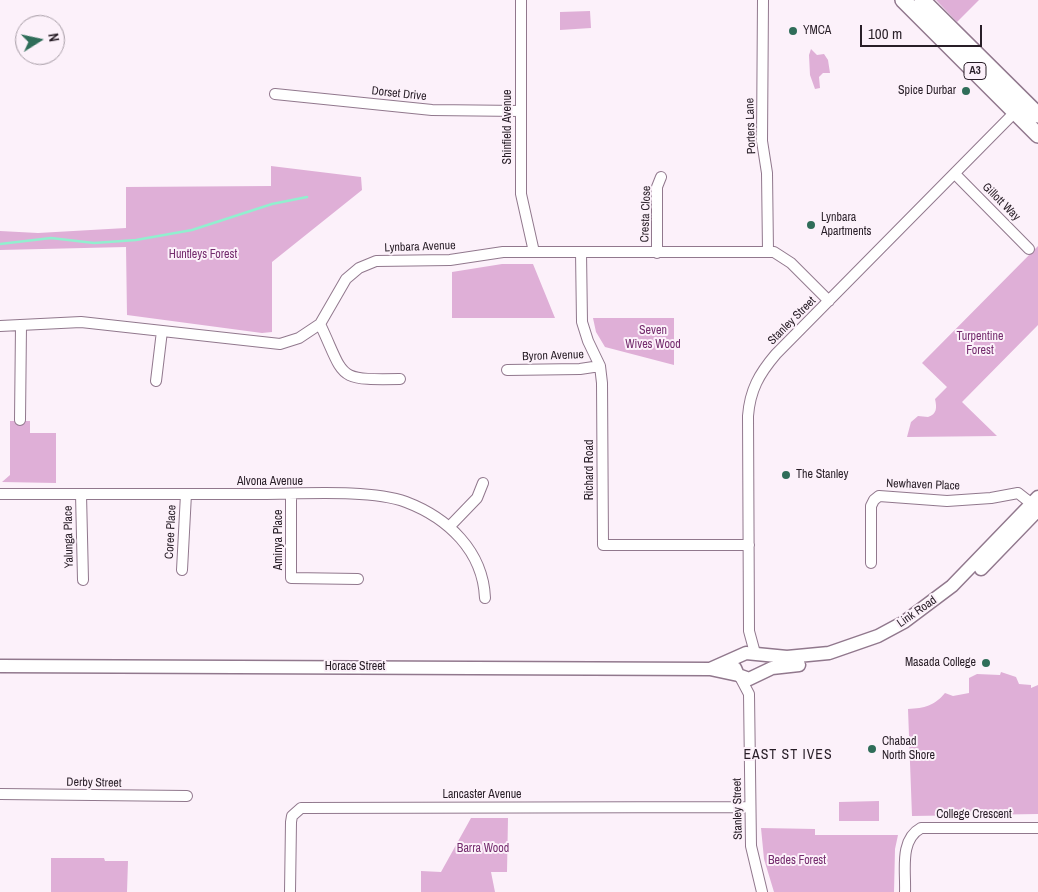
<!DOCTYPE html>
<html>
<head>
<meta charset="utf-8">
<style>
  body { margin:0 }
  #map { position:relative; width:1038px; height:892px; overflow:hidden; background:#fcf1fa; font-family:"Archivo Narrow",sans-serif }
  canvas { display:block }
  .north { position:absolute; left:15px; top:15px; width:50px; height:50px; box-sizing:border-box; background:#fcf1fa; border:1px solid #a79da6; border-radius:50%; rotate:80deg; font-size:14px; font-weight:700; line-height:20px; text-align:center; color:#281e27 }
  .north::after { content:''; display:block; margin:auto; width:18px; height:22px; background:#2f6d59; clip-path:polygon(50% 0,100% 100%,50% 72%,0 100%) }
  .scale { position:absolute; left:860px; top:25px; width:122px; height:22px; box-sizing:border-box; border:2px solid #281e27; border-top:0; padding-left:6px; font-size:15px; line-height:18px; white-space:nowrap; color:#281e27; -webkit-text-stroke:4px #fcf1fa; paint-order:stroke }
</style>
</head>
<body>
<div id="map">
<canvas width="1038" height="892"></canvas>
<div class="north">N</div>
<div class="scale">100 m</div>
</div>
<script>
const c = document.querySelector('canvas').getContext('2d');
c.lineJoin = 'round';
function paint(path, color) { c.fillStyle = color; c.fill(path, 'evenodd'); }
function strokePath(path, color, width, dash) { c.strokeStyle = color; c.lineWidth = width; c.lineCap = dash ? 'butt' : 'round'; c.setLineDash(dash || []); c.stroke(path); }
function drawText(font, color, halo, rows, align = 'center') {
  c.font = font + ' "Archivo Narrow",sans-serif'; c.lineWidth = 4; c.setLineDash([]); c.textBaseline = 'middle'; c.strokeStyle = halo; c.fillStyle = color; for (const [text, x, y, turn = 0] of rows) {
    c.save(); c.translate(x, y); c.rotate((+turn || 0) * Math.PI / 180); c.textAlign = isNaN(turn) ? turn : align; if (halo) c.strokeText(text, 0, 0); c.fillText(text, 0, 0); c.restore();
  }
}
const green = new Path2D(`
  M 936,0 L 979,0 L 957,22 Z
  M 590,11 L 591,28 L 560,30 L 560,12 Z
  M 811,49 L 817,55 L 824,54 L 828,60 L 830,73 L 823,73 L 819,77 L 820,88 L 815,89 L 810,75 L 809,55 Z
  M 271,166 L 361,177 L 362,190 L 272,262 L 272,332 L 262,333 L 127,315 L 126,247 L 0,250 L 0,231 L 38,233 L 126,228 L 126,187 L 271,186 Z
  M 1038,246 L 1038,325 L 962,402 L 997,436 L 907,437 L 911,422 L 918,416 L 928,417 C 937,414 937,408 935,399 L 947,387 L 922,363 Z
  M 502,264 L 533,264 L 555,318 L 452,318 L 452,272 Z
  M 593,318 L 674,318 L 674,365 L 605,347 L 596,332 Z
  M 10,421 L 30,421 L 30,433 L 56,433 L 56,483 L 2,482 L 10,475 Z
  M 1001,672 L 1016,677 L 1019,684 L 1031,685 L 1031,688 L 1038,685 L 1038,814 L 912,816 L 908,709 C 925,708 934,706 945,693 L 953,696 L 969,693 L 969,678 L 977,674 L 1000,675 Z
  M 879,801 L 879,821 L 839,821 L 839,802 Z
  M 471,818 L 508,818 L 507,872 L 491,872 L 495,892 L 421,892 L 421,871 L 441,872 Z
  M 761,828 L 815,829 L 815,835 L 898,835 L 895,849 L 894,892 L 774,892 L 764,859 Z
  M 51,858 L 104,858 L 105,861 L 128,861 L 127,892 L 51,892 Z`);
const stream = new Path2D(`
  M 0,244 L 51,238 L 94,243 L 136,240 L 192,230 L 272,204 L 307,197`);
const minor = new Path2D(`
  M 521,0 L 521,194 L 534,252
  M 763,0 L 762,141 L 767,173 L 768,251
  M 275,94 L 432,110 L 520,111
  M 955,174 L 1029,249
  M 581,252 L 582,322 L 588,341 L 600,366 L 602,383 L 603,545 L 749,545
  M 657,253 L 657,187 L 661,177
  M 320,324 C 346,379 335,380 400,379
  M 0,326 L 81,322 L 280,344 L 299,338 L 320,324 L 346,279 L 359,268 L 376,261 L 450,260 L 503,252 L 774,252 L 791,263 L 829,301
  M 507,370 L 580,369 L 600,366
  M 156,381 L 162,331
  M 20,420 L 21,326
  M 0,494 C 87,494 175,494 262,494 C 301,494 370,489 406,502 C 448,518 483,551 485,598
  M 81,494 L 83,580
  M 291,494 L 291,578 L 358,579
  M 450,526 L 477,498 L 483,483
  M 871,563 L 871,506 L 874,500 L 879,496 L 947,501 L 991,498 L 1018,493 L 1032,504
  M 182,570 L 186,494
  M 755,653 L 749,631 L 748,416 C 750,390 759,374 776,354 L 1019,108
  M 740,677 L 749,694 L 751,846 L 762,892
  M 0,794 L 187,796
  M 290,892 L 291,822 L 292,816 L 301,808 L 750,807
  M 905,892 C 906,871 899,840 921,828 L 1038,828`);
const major = new Path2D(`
  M 981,569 L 1038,510
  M 0,666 L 710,669 L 738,675
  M 735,668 L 738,675 L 749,679 L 772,668 L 799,665
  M 710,669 L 746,653 L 787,657 L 829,653 L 878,636 L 904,622 L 952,586 L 1038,497`);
const highway = new Path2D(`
  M 903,0 L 1038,135
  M 922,0 L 1038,115`);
const markers = [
  [793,31,5,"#2f6d59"],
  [966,91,5,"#2f6d59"],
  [811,225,5,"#2f6d59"],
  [786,475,5,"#2f6d59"],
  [986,663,5,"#2f6d59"],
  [872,749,5,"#2f6d59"]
];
const shields = [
  [975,71,22]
];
const shieldNames = [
  ["A3",975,71]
];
const poiNames = [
  ["YMCA",803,31],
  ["Spice Durbar",956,91,"right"],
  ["Lynbara",821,218],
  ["Apartments",821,232],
  ["The Stanley",796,475],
  ["Masada College",976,663,"right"],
  ["Chabad",882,742],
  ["North Shore",882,756]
];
const streetNames = [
  ["Dorset Drive",399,94,6],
  ["Porters Lane",751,126,-92],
  ["Shinfield Avenue",508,127,-90],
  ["Gillott Way",1001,202,45],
  ["Cresta Close",646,214,-88],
  ["Lynbara Avenue",420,247,-2],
  ["Stanley Street",792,321,-45],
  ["Byron Avenue",553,356,-2],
  ["Richard Road",590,470,-90],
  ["Alvona Avenue",270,482],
  ["Newhaven Place",923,485,2],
  ["Coree Place",171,532,-87],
  ["Yalunga Place",69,537,-91],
  ["Aminya Place",279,540,-90],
  ["Link Road",917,612,-35],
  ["Horace Street",355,667],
  ["Derby Street",94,783,1],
  ["Lancaster Avenue",482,795],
  ["Stanley Street",738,809,-91],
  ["College Crescent",974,815]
];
const parkNames = [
  ["Huntleys Forest",203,255],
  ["Seven",653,331],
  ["Wives Wood",653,345],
  ["Turpentine",980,337],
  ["Forest",980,351],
  ["Barra Wood",483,849],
  ["Bedes Forest",797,861]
];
const neighbourhoodNames = [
  ["EAST ST IVES",788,755]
];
paint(green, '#dfafd7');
strokePath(stream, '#92efcf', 2.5);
strokePath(minor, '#91788d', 12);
strokePath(major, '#91788d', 15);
strokePath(highway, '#91788d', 18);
strokePath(minor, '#fff', 10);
strokePath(major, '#fff', 12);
strokePath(highway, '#fff', 15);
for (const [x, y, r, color] of markers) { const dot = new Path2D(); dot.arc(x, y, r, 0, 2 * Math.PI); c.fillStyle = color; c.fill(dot); strokePath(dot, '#fcf1fa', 2); }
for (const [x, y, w] of shields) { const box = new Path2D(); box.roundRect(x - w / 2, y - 8.5, w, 17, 4); c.fillStyle = '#fcf1fa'; c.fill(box); strokePath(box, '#281e27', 1); }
drawText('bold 11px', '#281e27', null, shieldNames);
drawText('12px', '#281e27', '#fcf1fa', poiNames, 'left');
drawText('12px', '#281e27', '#fcf1fa', streetNames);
drawText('12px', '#752d6e', '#fcf1fa', parkNames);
c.letterSpacing = '1px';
drawText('14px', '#281e27', '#fcf1fa', neighbourhoodNames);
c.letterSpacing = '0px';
</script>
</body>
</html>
